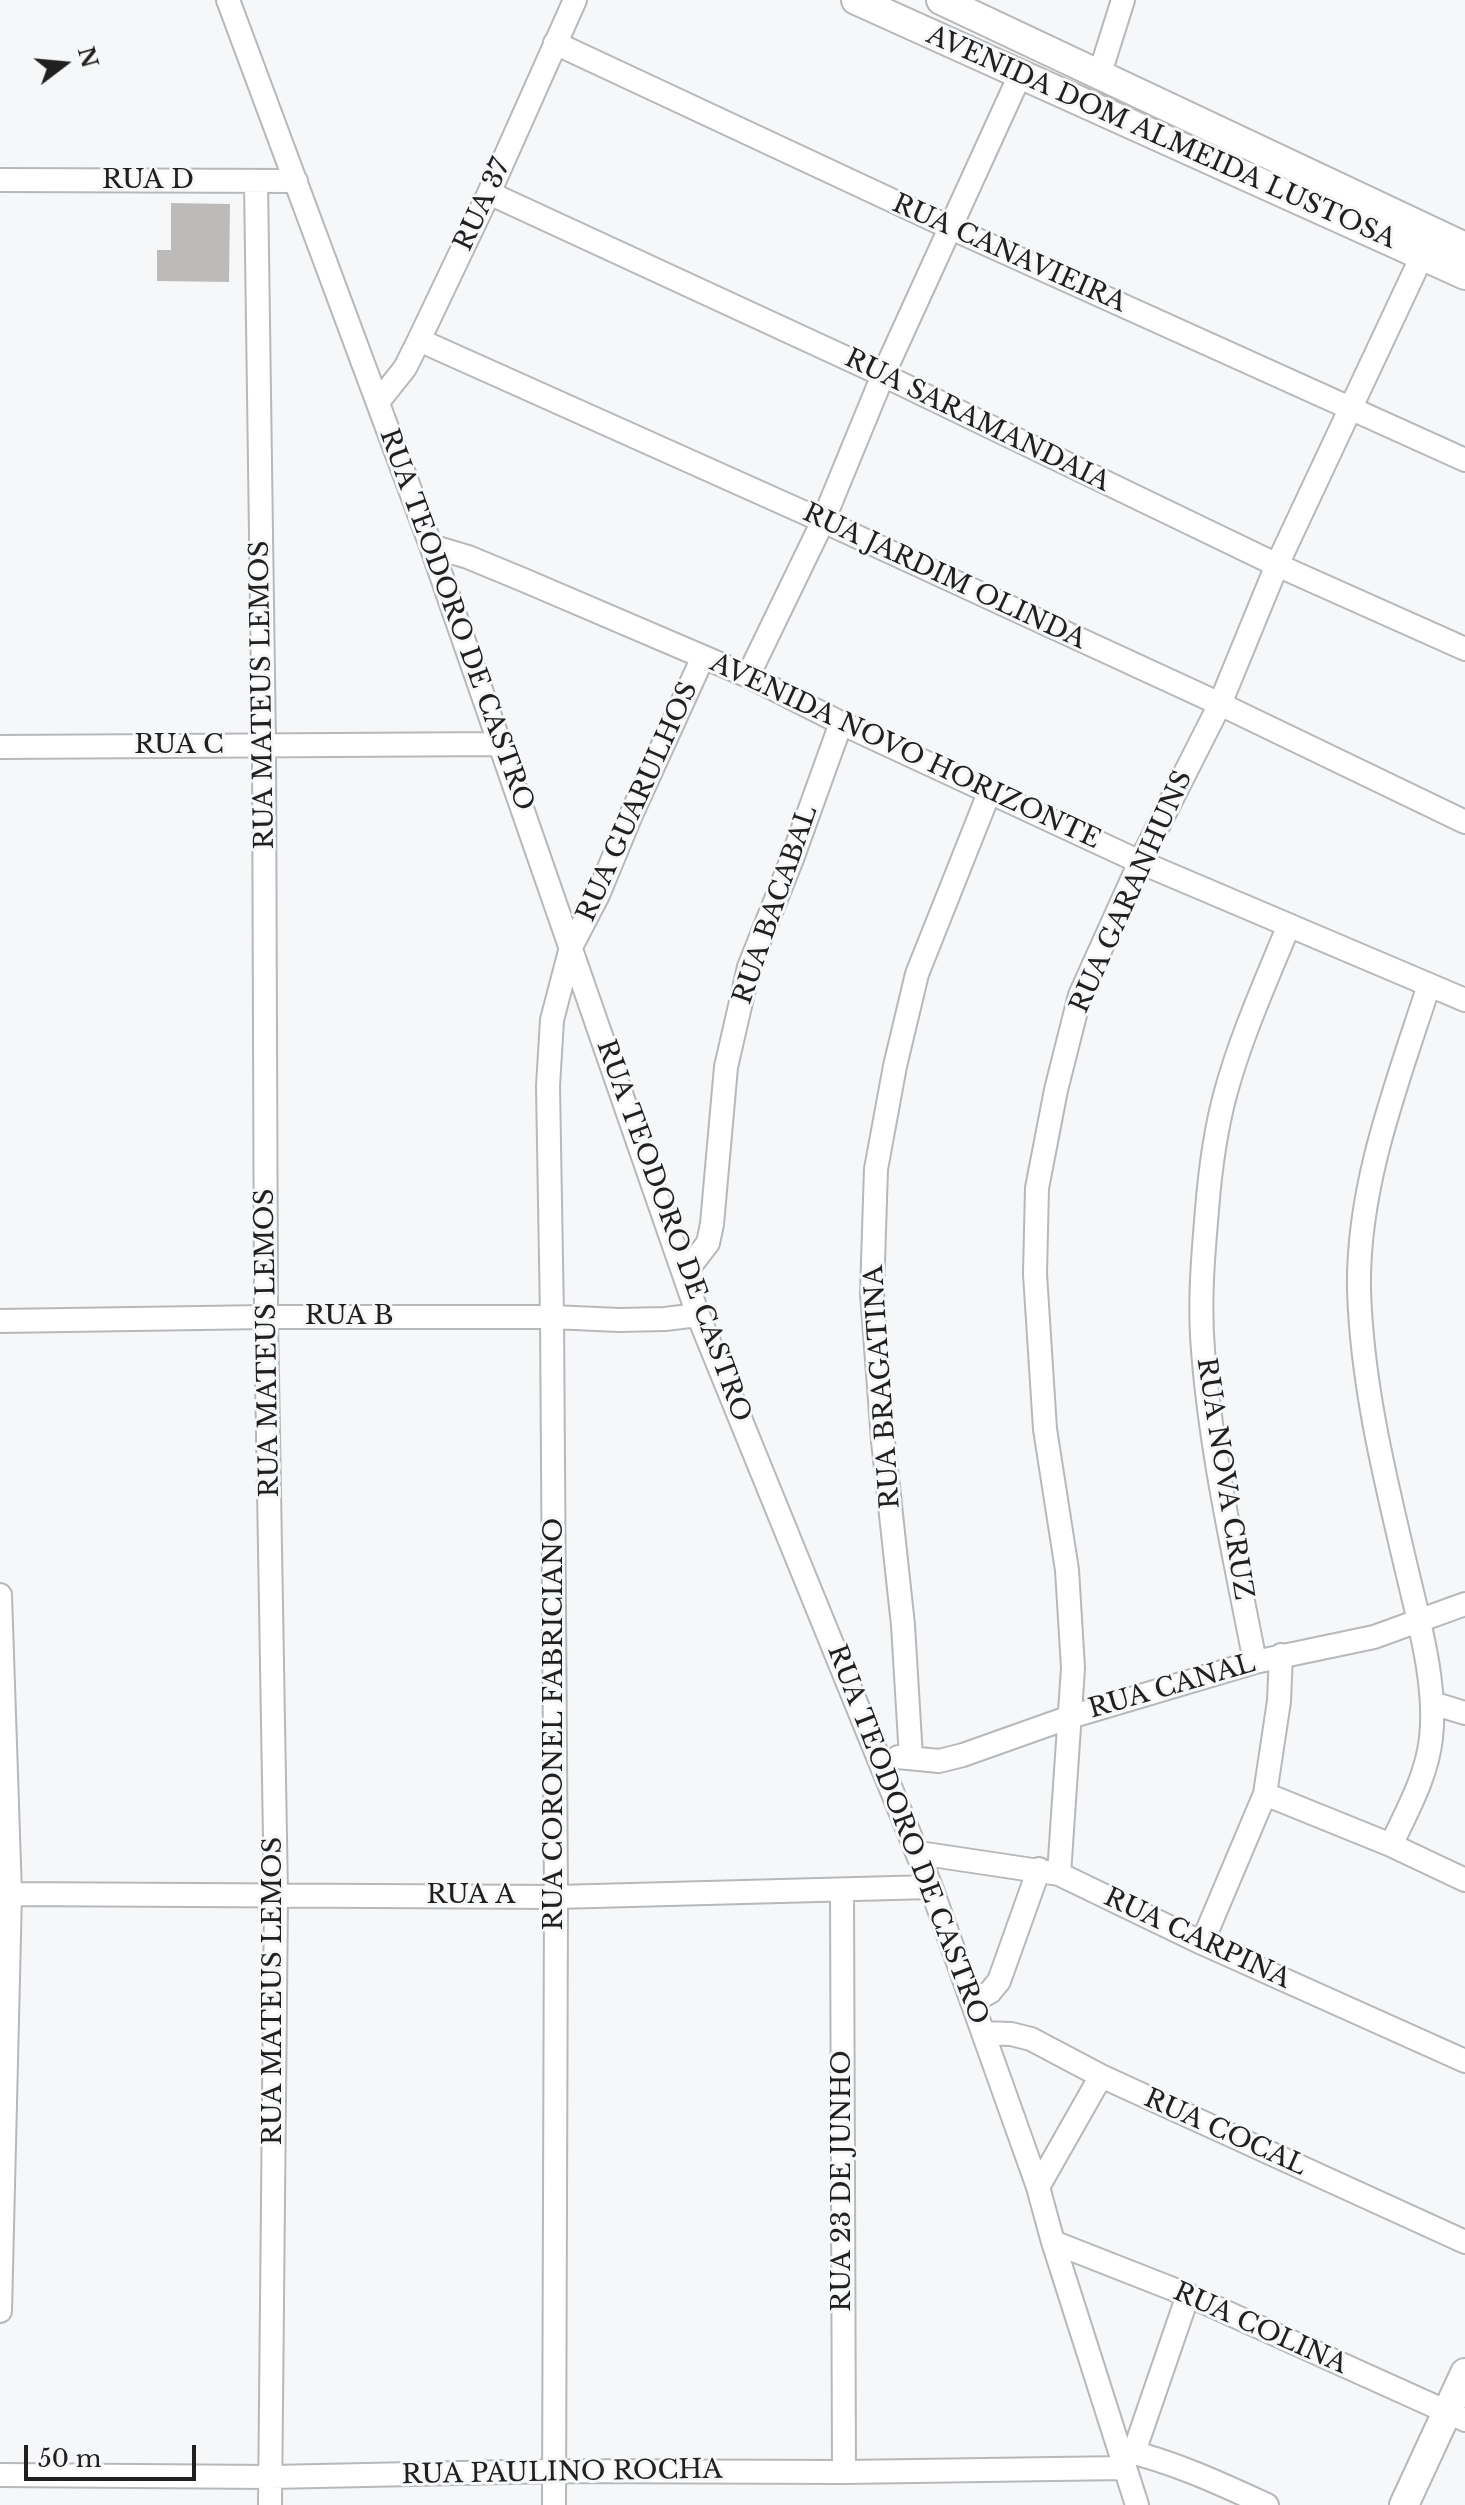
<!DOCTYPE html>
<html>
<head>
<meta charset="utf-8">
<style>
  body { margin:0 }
  #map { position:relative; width:1465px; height:2505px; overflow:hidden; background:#f6f7f8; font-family:"Libre Baskerville",serif }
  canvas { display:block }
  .north { position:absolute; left:24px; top:24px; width:80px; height:80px; -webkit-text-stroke:6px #f6f7f8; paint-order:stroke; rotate:74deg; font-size:22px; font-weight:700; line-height:32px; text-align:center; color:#202021 }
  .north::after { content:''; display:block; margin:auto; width:28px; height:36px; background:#202021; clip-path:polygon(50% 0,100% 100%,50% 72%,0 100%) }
  .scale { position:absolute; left:24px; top:2445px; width:172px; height:36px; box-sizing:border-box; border:4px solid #202021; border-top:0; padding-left:10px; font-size:24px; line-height:28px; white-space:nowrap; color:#202021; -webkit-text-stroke:6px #f6f7f8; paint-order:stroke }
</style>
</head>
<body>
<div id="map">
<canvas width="1465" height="2505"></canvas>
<div class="north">N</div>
<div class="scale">50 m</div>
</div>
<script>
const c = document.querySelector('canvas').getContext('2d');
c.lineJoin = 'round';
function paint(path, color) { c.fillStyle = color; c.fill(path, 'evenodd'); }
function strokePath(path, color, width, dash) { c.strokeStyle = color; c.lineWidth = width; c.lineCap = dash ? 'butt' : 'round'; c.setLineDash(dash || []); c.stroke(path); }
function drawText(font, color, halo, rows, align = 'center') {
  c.font = font + ' "Libre Baskerville",serif'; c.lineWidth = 6; c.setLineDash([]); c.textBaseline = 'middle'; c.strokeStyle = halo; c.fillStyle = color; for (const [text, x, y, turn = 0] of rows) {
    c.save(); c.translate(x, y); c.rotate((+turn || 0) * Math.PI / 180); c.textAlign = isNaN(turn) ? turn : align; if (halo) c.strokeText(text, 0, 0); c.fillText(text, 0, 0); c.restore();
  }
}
const building = new Path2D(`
  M 171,203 L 230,204 L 229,282 L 157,281 L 157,250 L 171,250 Z`);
const minor = new Path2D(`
  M 228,0 L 431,546 L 698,1315 L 931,1887 L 1038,2187 L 1053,2242 L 1137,2505
  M 555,43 L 951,228 L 1465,460
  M 1100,73 L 1123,0
  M 0,180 L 296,181
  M 256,181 L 264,746 L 266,1317 L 276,1895 L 270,2505
  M 489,193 L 883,375 L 1277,565 L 1465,649
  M 419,340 L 823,521 L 1220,704 L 1465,822
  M 378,402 L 405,368 L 419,340 L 489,193 L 575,0
  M 431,546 L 468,557 L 526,581 L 748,676 L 841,723 L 1140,862 L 1465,1000
  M 748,676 L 823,521 L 883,375 L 1020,75
  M 0,747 L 501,744
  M 684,1274 L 708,1243 L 712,1224 L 726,1067 L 749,967 L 792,859 L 841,723
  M 0,1321 L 266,1317 L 552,1317 L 619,1320 L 665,1319 L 698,1315
  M 0,1595 L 10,1894 L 0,2311
  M 1255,1662 C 1235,1558 1211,1455 1203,1350 C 1199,1303 1203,1256 1207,1210 C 1210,1171 1215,1133 1225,1095 C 1241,1036 1266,981 1289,925
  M 1432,1703 L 1465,1713
  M 898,1757 L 939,1761 L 963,1755 L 1070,1717 L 1255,1662 L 1374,1637 L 1465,1604
  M 911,1758 L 903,1625 L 883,1441 L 872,1293 L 876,1169 L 895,1066 L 917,974 L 989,793
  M 1265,1794 L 1391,1845 L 1465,1880
  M 1391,1845 C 1407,1811 1427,1776 1431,1738 C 1437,1685 1419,1622 1407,1571 C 1385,1478 1362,1386 1359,1290 C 1357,1185 1397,1084 1429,985
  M 919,1853 L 1059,1874 L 1202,1943 L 1465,2061
  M 1059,1874 L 1073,1668 L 1067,1570 L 1045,1429 L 1035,1274 L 1037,1188 L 1056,1090 L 1080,995 L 1140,862 L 1220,704 L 1277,565 L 1422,256
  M 842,1891 L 844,2472
  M 10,1894 L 556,1897 L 931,1887
  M 1202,1943 L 1265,1794 L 1279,1701 L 1281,1655
  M 972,2002 L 990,1992 L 999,1981 L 1039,1869
  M 983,2033 L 1011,2034 L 1031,2039 L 1101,2076 L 1465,2242
  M 1038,2187 L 1101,2076
  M 1053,2242 L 1188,2295 L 1465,2420
  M 1123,2450 C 1174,2462 1219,2483 1267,2505
  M 1134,2452 L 1188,2295
  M 0,2475 L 271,2477 L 555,2471 L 844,2472 L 1124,2468
  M 554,2505 L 556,1897 L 552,1317 L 548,1086 L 552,1020 L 571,947 L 598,895 L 631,815 L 703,657`);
const tertiary = new Path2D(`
  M 856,0 L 1465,275
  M 941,0 L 1465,247
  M 1404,2505 L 1465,2373`);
const streetNames = [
  ["AVENIDA DOM ALMEIDA LUSTOSA",1161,138,24],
  ["RUA D",148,181],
  ["RUA 37",483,205,-65],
  ["RUA CANAVIEIRA",1009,254,24],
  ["RUA SARAMANDAIA",977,421,26],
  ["RUA JARDIM OLINDA",944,577,25],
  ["RUA TEODORO DE CASTRO",456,620,70],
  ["RUA MATEUS LEMOS",263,695,-91],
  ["RUA C",179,746],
  ["AVENIDA NOVO HORIZONTE",905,752,25],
  ["RUA GUARULHOS",638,802,-66],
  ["RUA GARANHUNS",1132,892,-66],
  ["RUA BACABAL",776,905,-71],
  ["RUA TEODORO DE CASTRO",673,1231,70],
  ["RUA B",349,1317],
  ["RUA MATEUS LEMOS",268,1343,-91],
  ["RUA BRAGATINA",883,1387,-94],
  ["RUA NOVA CRUZ",1224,1479,81],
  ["RUA CANAL",1172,1687,-16],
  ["RUA CORONEL FABRICIANO",555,1724,-90],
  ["RUA TEODORO DE CASTRO",907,1835,69],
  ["RUA A",471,1896],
  ["RUA CARPINA",1197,1939,25],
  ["RUA MATEUS LEMOS",274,1991,-90],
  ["RUA COCAL",1225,2133,24],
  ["RUA 23 DE JUNHO",843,2181,-90],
  ["RUA COLINA",1260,2329,24],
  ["RUA PAULINO ROCHA",562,2473,-1]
];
paint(building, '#bdbbba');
strokePath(minor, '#b7b8ba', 26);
strokePath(tertiary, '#b7b8ba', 32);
strokePath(minor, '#fff', 22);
strokePath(tertiary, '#fff', 28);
drawText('26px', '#202021', '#f6f7f8', streetNames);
</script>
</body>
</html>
